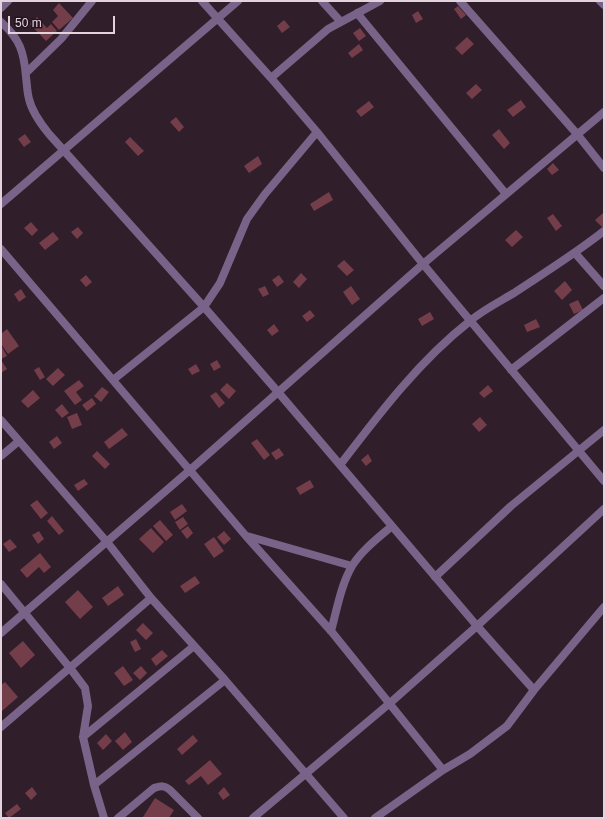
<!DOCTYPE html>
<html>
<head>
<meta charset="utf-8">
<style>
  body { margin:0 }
  #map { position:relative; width:605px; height:819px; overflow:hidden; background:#301e2a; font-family:Arial,sans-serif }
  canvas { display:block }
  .frame { position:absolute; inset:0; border:2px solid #e1d4dc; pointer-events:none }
  .scale { position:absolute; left:8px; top:16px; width:107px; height:18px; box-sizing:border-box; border:2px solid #e1d4dc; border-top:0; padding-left:5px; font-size:12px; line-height:14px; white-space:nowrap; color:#e1d4dc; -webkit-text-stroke:3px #261420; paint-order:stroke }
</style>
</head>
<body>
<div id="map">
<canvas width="605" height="819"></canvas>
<div class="frame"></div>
<div class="scale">50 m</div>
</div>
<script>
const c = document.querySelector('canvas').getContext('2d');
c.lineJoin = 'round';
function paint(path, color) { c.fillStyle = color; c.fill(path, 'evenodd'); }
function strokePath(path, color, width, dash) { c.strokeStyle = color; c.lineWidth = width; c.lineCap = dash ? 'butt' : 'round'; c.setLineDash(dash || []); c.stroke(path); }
const building = new Path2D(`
  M 59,3 L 73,18 L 59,30 L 52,22 L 58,16 L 53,10 Z
  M 458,6 L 466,15 L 461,19 L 454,9 Z
  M 418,11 L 423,19 L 416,23 L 412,15 Z
  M 37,17 L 47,28 L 51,24 L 57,31 L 46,41 L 30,24 Z
  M 284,20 L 290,27 L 282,33 L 277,26 Z
  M 360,28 L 366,36 L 359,41 L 353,33 Z
  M 467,37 L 474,44 L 462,55 L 455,48 Z
  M 359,44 L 363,50 L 352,58 L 348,53 Z
  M 476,84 L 482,90 L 472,99 L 466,93 Z
  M 521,100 L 526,107 L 513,117 L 507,110 Z
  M 369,101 L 374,107 L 361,117 L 356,111 Z
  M 176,117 L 184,127 L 179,132 L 170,122 Z
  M 499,129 L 510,143 L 504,149 L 492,135 Z
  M 25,134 L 31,142 L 24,147 L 18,139 Z
  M 130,137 L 144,151 L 138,156 L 125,142 Z
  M 258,156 L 262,164 L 249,173 L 244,166 Z
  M 553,163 L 559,170 L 552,175 L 547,169 Z
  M 329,192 L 333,200 L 314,211 L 310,204 Z
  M 603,213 L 604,214 L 604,226 L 602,227 L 595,220 Z
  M 553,214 L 562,226 L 556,231 L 547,218 Z
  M 31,222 L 38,230 L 32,236 L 24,228 Z
  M 78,227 L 83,233 L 77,239 L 71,232 Z
  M 516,230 L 523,237 L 512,247 L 505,240 Z
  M 53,232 L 59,239 L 45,250 L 39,243 Z
  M 344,260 L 354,270 L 347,276 L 337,266 Z
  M 301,273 L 307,279 L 299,288 L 293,282 Z
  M 86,275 L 92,282 L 86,287 L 80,280 Z
  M 279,275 L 284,282 L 277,287 L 272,280 Z
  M 565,281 L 572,290 L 562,300 L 554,291 Z
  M 265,286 L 269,294 L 263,297 L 258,289 Z
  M 351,286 L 360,299 L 352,305 L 343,292 Z
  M 21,289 L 26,297 L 19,302 L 14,294 Z
  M 578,300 L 583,310 L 574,314 L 569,304 Z
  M 310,310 L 315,316 L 307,322 L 302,316 Z
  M 430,312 L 434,319 L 422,326 L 418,319 Z
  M 536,319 L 540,327 L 527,332 L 524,325 Z
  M 274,324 L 279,331 L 272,336 L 267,330 Z
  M 7,329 L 19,346 L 8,354 L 1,344 L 1,334 Z
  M 1,345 L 7,356 L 1,359 Z
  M 1,360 L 7,369 L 1,373 Z
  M 217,360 L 221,367 L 214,371 L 210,364 Z
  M 196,364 L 200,371 L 192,375 L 188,369 Z
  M 39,367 L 45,377 L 40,380 L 34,370 Z
  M 58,368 L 65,375 L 53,386 L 46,379 Z
  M 79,380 L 84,386 L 76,392 L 82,400 L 75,405 L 64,391 Z
  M 227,383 L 236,391 L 229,399 L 220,390 Z
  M 488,385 L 493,391 L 484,398 L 479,393 Z
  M 102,387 L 109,392 L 101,402 L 94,396 Z
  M 33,390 L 40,398 L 28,408 L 21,401 Z
  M 216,392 L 225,403 L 219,408 L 210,396 Z
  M 92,398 L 96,404 L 87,411 L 82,405 Z
  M 62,404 L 69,413 L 62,418 L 55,410 Z
  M 77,413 L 82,425 L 72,429 L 67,417 Z
  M 480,417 L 487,425 L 479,432 L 472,424 Z
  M 122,428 L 128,435 L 109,449 L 104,442 Z
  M 57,436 L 62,443 L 54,449 L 49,442 Z
  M 257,439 L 270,455 L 264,460 L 251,443 Z
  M 279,448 L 284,455 L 276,460 L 271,453 Z
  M 97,451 L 110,464 L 105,469 L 92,456 Z
  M 368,454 L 372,461 L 366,466 L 361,460 Z
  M 84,479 L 88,484 L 78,491 L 74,485 Z
  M 310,480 L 314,487 L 300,495 L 296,488 Z
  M 37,500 L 48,513 L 41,519 L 30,505 Z
  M 182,504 L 187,511 L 175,520 L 170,512 Z
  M 52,516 L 64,531 L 59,535 L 47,521 Z
  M 183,517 L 188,524 L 180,530 L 175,522 Z
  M 160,520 L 173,535 L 166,541 L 153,526 Z
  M 188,526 L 193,533 L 187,539 L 181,531 Z
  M 151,528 L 164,542 L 153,553 L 139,539 Z
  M 39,531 L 44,539 L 38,544 L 32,535 Z
  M 224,531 L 231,539 L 224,545 L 217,537 Z
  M 214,537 L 224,551 L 214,558 L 204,544 Z
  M 10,539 L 17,547 L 9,552 L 3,544 Z
  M 40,553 L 51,567 L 44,573 L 39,567 L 27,578 L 20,570 Z
  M 195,576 L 200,583 L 185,593 L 180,586 Z
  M 118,586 L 124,595 L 108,606 L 102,598 Z
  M 78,590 L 93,607 L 80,619 L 65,602 Z
  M 143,623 L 153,633 L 146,640 L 136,630 Z
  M 136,639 L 141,649 L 135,652 L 130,642 Z
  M 23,641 L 35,655 L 21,668 L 9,653 Z
  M 162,650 L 168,656 L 156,666 L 151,659 Z
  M 123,666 L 133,680 L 124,686 L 114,673 Z
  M 141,666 L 147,673 L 140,680 L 133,673 Z
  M 5,682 L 18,697 L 2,711 L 1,685 Z
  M 125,732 L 132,742 L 123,750 L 115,741 Z
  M 106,734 L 112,741 L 103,750 L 97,743 Z
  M 193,735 L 198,741 L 182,755 L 177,749 Z
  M 210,760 L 222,774 L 208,785 L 201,776 L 189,785 L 185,781 Z
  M 32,787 L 37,794 L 31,800 L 25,793 Z
  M 224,787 L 230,795 L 223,800 L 218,793 Z
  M 155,798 L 174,810 L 169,818 L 143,817 Z
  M 17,804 L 21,809 L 9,818 L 5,813 Z`);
const street = new Path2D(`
  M 202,1 L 271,78 L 317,132 L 423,264 L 604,481
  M 322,1 L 341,22
  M 460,1 L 577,134 L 604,168
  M 600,1 L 604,5
  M 1,8 L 8,1
  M 357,13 L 506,194
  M 1,22 C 20,39 24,52 26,77 C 27,84 27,92 29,99 C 32,112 40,123 49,134 L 204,307 L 278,392 L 477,626 L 534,690
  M 26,73 L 61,39 L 92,1
  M 271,78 L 328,29 L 380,1
  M 1,204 L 238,1
  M 1,249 L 246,536 L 331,631 L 443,770
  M 575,253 L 604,286
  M 511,370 L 604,298
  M 113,380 L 204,307 L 220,283 L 247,219 L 265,194 L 317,132
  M 1,420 L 107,542 L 151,598 L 225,680 L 344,818
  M 1,456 L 19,441
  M 340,465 C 379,414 419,361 470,321 C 483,310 499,302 514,293 C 544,273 575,254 604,231
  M 247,536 L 352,566
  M 435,577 L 511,506 L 604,430
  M 1,584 L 70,668 L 85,688 L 88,706 L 83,737 L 94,785 L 104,818
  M 331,631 C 337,609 341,585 352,566 C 362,550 378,538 392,526
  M 1,633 L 190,470 L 423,264 L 604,112
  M 1,727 L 151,598
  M 83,737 L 194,646
  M 94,785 L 225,680
  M 118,818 L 154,788 C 161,786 164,785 170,790 L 198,818
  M 253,818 L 390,703 L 477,626 L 604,509
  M 375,818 L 443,770 L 470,754 L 507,726 L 534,690 L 604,607`);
paint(building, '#743d4a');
strokePath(street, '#796388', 8);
</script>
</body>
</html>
